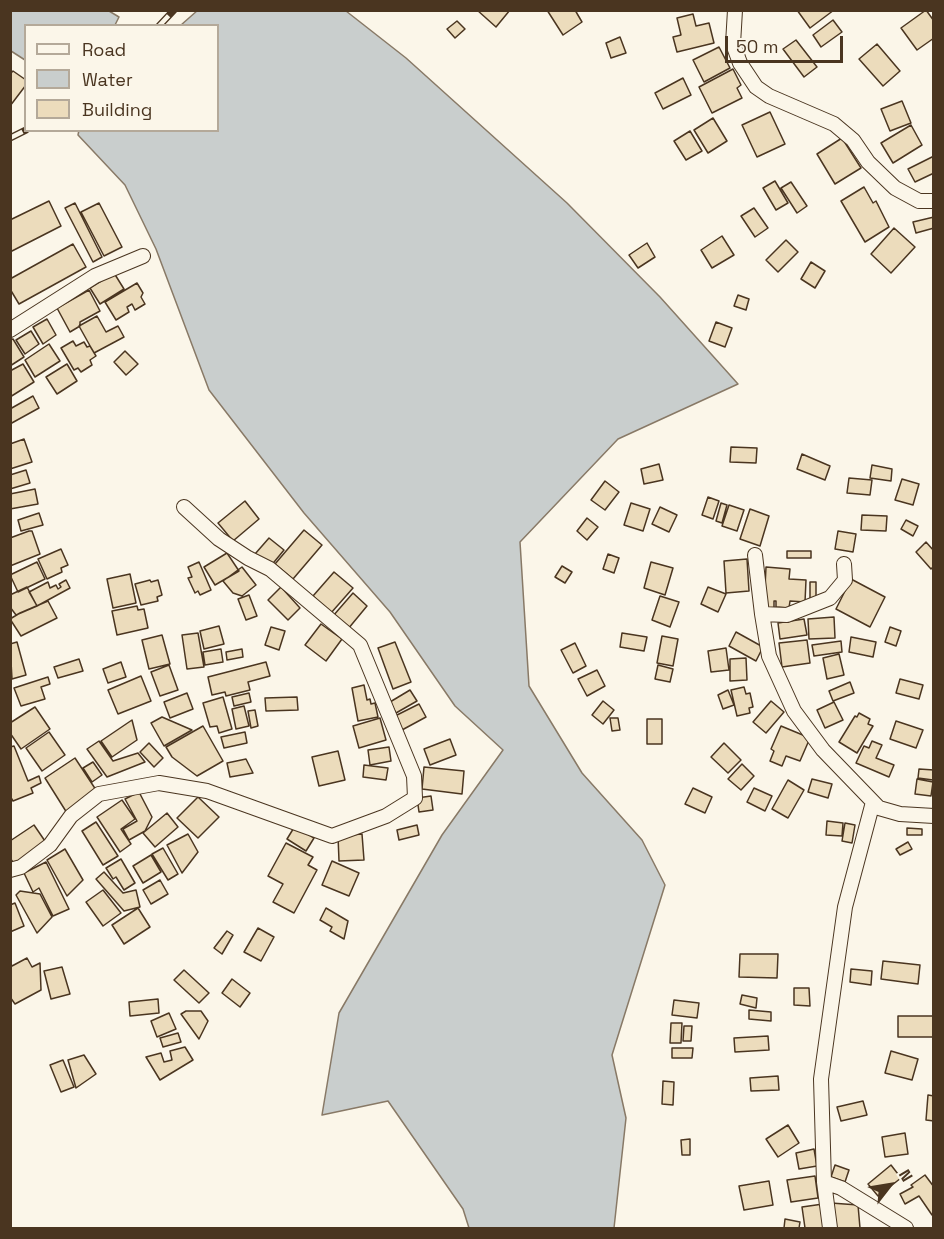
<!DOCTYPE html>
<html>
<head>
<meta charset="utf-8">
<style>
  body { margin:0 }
  #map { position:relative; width:944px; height:1239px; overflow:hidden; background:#fbf6e9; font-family:"Space Grotesk",sans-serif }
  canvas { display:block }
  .frame { position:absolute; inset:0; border:12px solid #4a3520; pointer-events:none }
  .legend { position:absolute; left:24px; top:24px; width:195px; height:108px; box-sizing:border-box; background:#fbf6e9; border:2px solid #b4a999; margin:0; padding:8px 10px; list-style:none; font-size:18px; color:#4a3520 }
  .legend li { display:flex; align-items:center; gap:12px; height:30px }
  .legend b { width:30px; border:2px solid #b4a999 }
  .north { position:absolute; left:860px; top:1155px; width:60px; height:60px; -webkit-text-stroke:4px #fbf6e9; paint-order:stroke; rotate:59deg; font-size:16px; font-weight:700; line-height:24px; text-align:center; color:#4a3520 }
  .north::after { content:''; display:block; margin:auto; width:21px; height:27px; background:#4a3520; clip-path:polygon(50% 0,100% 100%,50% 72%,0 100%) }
  .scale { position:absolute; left:725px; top:36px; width:118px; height:27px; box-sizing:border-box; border:3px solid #4a3520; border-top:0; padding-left:8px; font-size:18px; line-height:21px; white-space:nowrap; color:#4a3520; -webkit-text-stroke:4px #fbf6e9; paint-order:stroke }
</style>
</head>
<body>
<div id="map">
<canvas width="944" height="1239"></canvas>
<div class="frame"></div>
<ul class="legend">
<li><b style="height:8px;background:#fbf6e9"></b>Road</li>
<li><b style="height:16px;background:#c9cecd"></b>Water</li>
<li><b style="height:16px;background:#ecdcbc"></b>Building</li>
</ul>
<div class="north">N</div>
<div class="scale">50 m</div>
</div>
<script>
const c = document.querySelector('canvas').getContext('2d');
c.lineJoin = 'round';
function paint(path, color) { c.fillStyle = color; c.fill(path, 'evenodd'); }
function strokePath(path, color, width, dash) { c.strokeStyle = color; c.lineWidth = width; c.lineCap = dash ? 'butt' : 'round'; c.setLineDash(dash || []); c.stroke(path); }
const water = new Path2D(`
  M 198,10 L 346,11 L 406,58 L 567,203 L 660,297 L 738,384 L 618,439 L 520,542 L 529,686 L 582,773 L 642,840 L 665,885 L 612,1055 L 626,1118 L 614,1228 L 469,1228 L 463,1209 L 388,1101 L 322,1115 L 339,1013 L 442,835 L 503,750 L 455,706 L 390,612 L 304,513 L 209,390 L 156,249 L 125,185 L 78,135 L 79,130 L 218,130 L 218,26 L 181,25 Z
  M 10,11 L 109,11 L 119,17 L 115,25 L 26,26 L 25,60 L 11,51 Z`);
const building = new Path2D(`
  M 477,10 L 510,10 L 496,27 Z
  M 547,10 L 575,10 L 582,22 L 563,35 Z
  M 797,10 L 834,10 L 810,28 Z
  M 926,10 L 934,21 L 934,38 L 917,50 L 901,28 Z
  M 693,14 L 696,26 L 709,23 L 714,43 L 677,52 L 673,37 L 681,35 L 677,18 Z
  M 833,20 L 842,32 L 821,47 L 813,35 Z
  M 457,21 L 465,29 L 455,38 L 447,29 Z
  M 620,37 L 626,53 L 611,58 L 606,43 Z
  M 796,40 L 817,67 L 804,77 L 783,49 Z
  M 877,44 L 900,71 L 883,86 L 859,59 Z
  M 719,47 L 730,68 L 704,82 L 693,60 Z
  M 733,69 L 741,85 L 737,88 L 742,98 L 712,113 L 699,87 Z
  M 13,71 L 26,80 L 26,85 L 10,106 L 10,74 Z
  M 683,78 L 691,95 L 663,109 L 655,93 Z
  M 902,101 L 911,123 L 890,131 L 881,109 Z
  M 770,112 L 785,144 L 757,157 L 742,125 Z
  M 713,118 L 727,141 L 708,153 L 694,130 Z
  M 911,125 L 922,145 L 893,163 L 881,143 Z
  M 690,131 L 702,151 L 686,160 L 674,141 Z
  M 842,138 L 861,168 L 835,184 L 817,154 Z
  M 934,156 L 934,173 L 915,182 L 908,169 Z
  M 775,181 L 788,203 L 776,210 L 763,188 Z
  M 791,182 L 807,206 L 797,213 L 781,188 Z
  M 864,187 L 873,203 L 876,201 L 889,227 L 865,242 L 841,201 Z
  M 49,201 L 61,226 L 10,252 L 10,220 Z
  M 75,203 L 102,257 L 93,262 L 65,208 Z
  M 99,203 L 122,247 L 104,256 L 81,212 Z
  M 754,208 L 768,228 L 755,237 L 741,216 Z
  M 934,217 L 934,228 L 916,233 L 913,222 Z
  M 894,228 L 915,247 L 891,273 L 871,254 Z
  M 722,236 L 734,255 L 712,268 L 701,250 Z
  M 786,240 L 798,252 L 778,272 L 766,260 Z
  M 647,243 L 655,257 L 638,268 L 629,255 Z
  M 73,244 L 86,267 L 19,304 L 10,289 L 10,279 Z
  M 811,262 L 825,271 L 815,288 L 801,279 Z
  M 114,273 L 124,289 L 100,304 L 90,288 Z
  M 137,283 L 143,293 L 141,297 L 145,304 L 135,310 L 132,304 L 127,307 L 129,312 L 116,320 L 105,302 Z
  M 89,290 L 100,311 L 80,322 L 80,326 L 70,332 L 57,308 Z
  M 738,295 L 749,299 L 746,310 L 734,306 Z
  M 97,316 L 106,332 L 118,326 L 124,337 L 94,353 L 79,326 Z
  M 47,319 L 56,335 L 43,344 L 33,327 Z
  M 716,322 L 732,328 L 725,347 L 709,341 Z
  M 31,331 L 39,344 L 25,354 L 16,340 Z
  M 13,339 L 24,357 L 10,366 L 10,340 Z
  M 73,341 L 76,346 L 84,342 L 87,347 L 90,346 L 96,356 L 90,360 L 92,365 L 81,372 L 78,368 L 74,370 L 61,348 Z
  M 49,344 L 60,361 L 35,377 L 25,360 Z
  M 125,351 L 138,364 L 126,375 L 114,362 Z
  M 23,364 L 34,382 L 10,397 L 10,371 Z
  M 67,364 L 77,381 L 57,394 L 46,377 Z
  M 33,396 L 39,408 L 10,424 L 10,409 Z
  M 24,439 L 32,462 L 10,469 L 10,444 Z
  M 731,447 L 757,448 L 756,463 L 730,462 Z
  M 802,454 L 830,466 L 825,480 L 797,469 Z
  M 659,464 L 663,480 L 644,484 L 641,469 Z
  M 872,465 L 892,469 L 891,481 L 870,478 Z
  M 26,470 L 30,483 L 10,489 L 10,475 Z
  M 849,478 L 872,480 L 870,495 L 847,493 Z
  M 902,479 L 919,484 L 913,505 L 895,500 Z
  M 605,481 L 619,492 L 605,510 L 591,500 Z
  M 35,489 L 38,504 L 10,509 L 10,494 Z
  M 708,497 L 719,501 L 713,519 L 702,515 Z
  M 245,501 L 259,519 L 233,541 L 218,523 Z
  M 631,503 L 650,509 L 643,531 L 624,525 Z
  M 721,503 L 727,505 L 722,523 L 716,521 Z
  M 729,505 L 744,510 L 737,531 L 722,526 Z
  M 660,507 L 677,515 L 669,532 L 652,524 Z
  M 750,509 L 769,516 L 760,546 L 740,539 Z
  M 39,513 L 43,525 L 21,531 L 18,520 Z
  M 862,515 L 887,516 L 886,531 L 861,530 Z
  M 587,518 L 598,527 L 587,540 L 577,531 Z
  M 906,520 L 918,526 L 913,536 L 901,529 Z
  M 304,530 L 322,545 L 293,579 L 275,564 Z
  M 29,531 L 32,531 L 40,554 L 10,566 L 10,538 Z
  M 838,531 L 856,534 L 853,552 L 835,549 Z
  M 269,538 L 284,550 L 270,567 L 255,554 Z
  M 926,542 L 934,551 L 934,566 L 931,569 L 916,552 Z
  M 61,549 L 68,565 L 61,568 L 62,572 L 47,579 L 38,559 Z
  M 787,551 L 811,551 L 811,558 L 787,558 Z
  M 227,553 L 239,571 L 215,585 L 204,567 Z
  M 608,554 L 619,558 L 614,573 L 603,569 Z
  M 747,559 L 749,591 L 726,593 L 724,561 Z
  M 37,562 L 45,579 L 18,592 L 10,575 Z
  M 199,562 L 211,590 L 200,595 L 198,591 L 195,593 L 188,578 L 192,577 L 188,567 Z
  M 651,562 L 673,568 L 665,595 L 644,588 Z
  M 562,566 L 572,572 L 565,583 L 555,577 Z
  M 242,567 L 256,585 L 242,596 L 233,593 L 223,581 Z
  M 766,567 L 790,569 L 789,579 L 806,580 L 805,602 L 790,601 L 789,608 L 776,607 L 776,601 L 774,601 L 774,608 L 764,608 Z
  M 334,572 L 353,588 L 331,613 L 313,596 Z
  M 130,574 L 136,603 L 113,608 L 107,579 Z
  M 851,579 L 885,597 L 870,627 L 836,609 Z
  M 66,580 L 70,588 L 37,606 L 29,592 L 48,582 L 50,588 L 56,585 L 58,589 L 61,587 L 59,584 Z
  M 150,580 L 151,582 L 158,580 L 162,595 L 157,597 L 158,601 L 141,605 L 135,584 Z
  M 810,582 L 816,582 L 816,599 L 810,599 Z
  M 27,587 L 37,606 L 16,615 L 10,607 L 10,595 Z
  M 281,587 L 300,608 L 288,620 L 268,600 Z
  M 708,587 L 726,594 L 718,612 L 701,604 Z
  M 353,593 L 367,606 L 348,629 L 333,616 Z
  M 249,595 L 257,616 L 246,620 L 238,599 Z
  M 660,596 L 679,602 L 670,627 L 652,620 Z
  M 48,601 L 57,618 L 21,636 L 10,619 L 20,613 Z
  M 137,606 L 138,610 L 144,609 L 148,628 L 117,635 L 112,611 Z
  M 834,617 L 835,638 L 809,639 L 808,619 Z
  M 804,619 L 807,635 L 780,639 L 778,623 Z
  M 321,624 L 342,639 L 326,661 L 305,645 Z
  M 219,626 L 224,644 L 204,649 L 200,631 Z
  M 271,627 L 285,631 L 279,650 L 265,645 Z
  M 890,627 L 901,631 L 896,646 L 885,642 Z
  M 736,632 L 763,647 L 756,661 L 729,646 Z
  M 198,633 L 204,667 L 187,669 L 182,635 Z
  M 622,633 L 647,637 L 644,651 L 620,647 Z
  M 162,635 L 170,664 L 149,669 L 142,640 Z
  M 662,636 L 678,639 L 673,666 L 657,663 Z
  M 851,637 L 876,642 L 873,657 L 849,652 Z
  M 807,640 L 810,663 L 782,667 L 779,643 Z
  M 841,641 L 842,652 L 814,656 L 812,645 Z
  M 17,642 L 26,675 L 12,679 L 10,644 Z
  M 395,642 L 411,682 L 393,689 L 378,648 Z
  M 575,643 L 586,666 L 573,673 L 561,650 Z
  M 726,648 L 729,670 L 711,672 L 708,651 Z
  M 221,649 L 223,662 L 205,665 L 203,652 Z
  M 242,649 L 243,657 L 227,660 L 226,652 Z
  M 839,654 L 844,675 L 827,679 L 823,658 Z
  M 746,658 L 747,680 L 730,681 L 730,659 Z
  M 79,659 L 83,671 L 58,678 L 54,667 Z
  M 121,662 L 126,677 L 108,683 L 103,669 Z
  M 266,662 L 270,676 L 248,682 L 250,690 L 226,696 L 225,692 L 212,695 L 208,677 Z
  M 169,665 L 178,690 L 160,696 L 151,672 Z
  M 658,665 L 673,669 L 670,682 L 655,679 Z
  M 597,670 L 605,686 L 587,696 L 578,679 Z
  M 141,676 L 151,701 L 118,714 L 108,690 Z
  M 48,677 L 50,684 L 41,687 L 45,699 L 21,706 L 14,688 Z
  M 900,679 L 923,685 L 919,699 L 896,693 Z
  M 850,682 L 854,693 L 833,701 L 829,691 Z
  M 364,685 L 367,700 L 370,699 L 371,704 L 375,703 L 378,717 L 358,721 L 352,688 Z
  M 744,687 L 746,694 L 750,693 L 753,707 L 749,708 L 750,713 L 737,716 L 731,690 Z
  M 410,690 L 417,701 L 396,713 L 390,702 Z
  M 728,690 L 734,705 L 723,709 L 718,695 Z
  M 187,693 L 193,709 L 170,718 L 164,702 Z
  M 249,693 L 251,702 L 234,706 L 232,697 Z
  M 223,697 L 232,729 L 219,733 L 217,726 L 210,727 L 203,703 Z
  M 297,697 L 298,710 L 266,711 L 265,698 Z
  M 603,701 L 614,710 L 603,724 L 592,715 Z
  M 771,701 L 784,712 L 766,733 L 753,722 Z
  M 834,702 L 843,720 L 825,728 L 817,710 Z
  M 419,704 L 426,717 L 402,730 L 395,716 Z
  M 244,706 L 249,726 L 236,729 L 232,709 Z
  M 35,707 L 50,729 L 21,749 L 10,733 L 10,723 Z
  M 255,710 L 258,726 L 251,728 L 248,711 Z
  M 859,713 L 870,719 L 868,724 L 873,726 L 857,753 L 839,742 L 855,716 L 857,717 Z
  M 162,717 L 192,730 L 164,746 L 151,723 Z
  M 380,718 L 386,740 L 359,748 L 353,726 Z
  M 610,718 L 618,718 L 620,730 L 612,731 Z
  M 647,719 L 662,719 L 662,744 L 647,744 Z
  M 132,720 L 137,740 L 112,757 L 101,741 Z
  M 896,721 L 923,730 L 916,748 L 890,739 Z
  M 203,726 L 223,761 L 197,776 L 172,757 L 166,747 Z
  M 781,726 L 810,738 L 800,761 L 786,756 L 782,766 L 770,761 L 774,751 L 771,749 Z
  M 49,732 L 65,755 L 42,771 L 26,748 Z
  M 245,732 L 247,743 L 224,748 L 221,737 Z
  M 450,739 L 456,755 L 430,765 L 424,749 Z
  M 99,741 L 113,761 L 138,753 L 145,762 L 107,777 L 87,749 Z
  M 872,741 L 882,745 L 876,758 L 894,765 L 889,777 L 856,763 L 864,746 L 869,748 Z
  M 149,743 L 163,758 L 154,767 L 140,752 Z
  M 724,743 L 741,760 L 728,773 L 711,757 Z
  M 14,746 L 28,781 L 39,776 L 41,783 L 31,788 L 33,793 L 13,801 L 10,796 L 10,747 Z
  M 389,747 L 391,761 L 370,765 L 368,750 Z
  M 338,751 L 345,780 L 319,786 L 312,757 Z
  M 75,758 L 98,793 L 67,813 L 45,778 Z
  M 246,759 L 253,773 L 230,777 L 227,763 Z
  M 93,762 L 102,775 L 92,782 L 83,768 Z
  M 742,764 L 754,776 L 741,790 L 728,779 Z
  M 364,765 L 388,768 L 386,780 L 363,777 Z
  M 424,767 L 464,771 L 462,794 L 422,789 Z
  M 919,769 L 934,770 L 933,780 L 918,778 Z
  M 812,779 L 832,784 L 828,798 L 808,792 Z
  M 917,779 L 933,782 L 931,796 L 915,794 Z
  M 788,780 L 804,790 L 788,818 L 772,809 Z
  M 693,788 L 712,797 L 705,813 L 685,804 Z
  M 754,788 L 772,796 L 765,811 L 747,802 Z
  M 139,792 L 152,817 L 145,831 L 129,840 L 123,829 L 137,821 L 125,799 Z
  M 431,796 L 433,810 L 419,812 L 417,798 Z
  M 198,797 L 219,817 L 198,838 L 177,818 Z
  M 122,800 L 135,819 L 121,829 L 131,844 L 120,852 L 97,817 Z
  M 167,813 L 178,827 L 155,847 L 143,833 Z
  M 827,821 L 843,823 L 842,836 L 826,835 Z
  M 96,822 L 118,856 L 103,865 L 82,831 Z
  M 845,823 L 855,825 L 852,843 L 842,841 Z
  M 34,825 L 47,844 L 15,865 L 10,858 L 10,841 Z
  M 417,825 L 419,835 L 399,840 L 397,830 Z
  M 295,826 L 314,838 L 306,851 L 287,839 Z
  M 907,828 L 922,829 L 922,835 L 907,835 Z
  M 188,834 L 198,852 L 182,873 L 167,845 Z
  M 362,834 L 364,860 L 339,861 L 338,836 Z
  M 908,842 L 912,849 L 900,855 L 896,849 Z
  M 286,843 L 313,857 L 308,865 L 317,870 L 294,913 L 273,902 L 283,884 L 268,876 Z
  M 163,848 L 178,874 L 168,880 L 152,854 Z
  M 65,849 L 83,880 L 67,896 L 47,860 Z
  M 151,855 L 161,872 L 143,883 L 133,866 Z
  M 121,859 L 135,883 L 124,890 L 116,877 L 113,879 L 106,868 Z
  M 332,861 L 359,873 L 349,896 L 322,885 Z
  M 46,862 L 69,909 L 53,916 L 39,888 L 33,892 L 24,873 Z
  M 104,872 L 123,893 L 136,890 L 140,907 L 124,911 L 96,879 Z
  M 160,880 L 168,894 L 151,904 L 143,890 Z
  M 103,890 L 121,913 L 103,926 L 86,902 Z
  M 20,891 L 40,894 L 52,917 L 37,933 L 16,895 Z
  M 15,903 L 24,926 L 10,932 L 10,905 Z
  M 138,908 L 150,927 L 124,944 L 112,925 Z
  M 326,908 L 348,921 L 344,939 L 330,931 L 332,927 L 320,920 Z
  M 258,928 L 274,937 L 261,961 L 244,952 Z
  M 227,931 L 233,935 L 222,954 L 214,948 Z
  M 740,954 L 778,954 L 777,978 L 739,977 Z
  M 27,958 L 32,967 L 40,963 L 41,990 L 15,1004 L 10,997 L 10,962 L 12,966 Z
  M 883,961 L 920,965 L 918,984 L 881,979 Z
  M 62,967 L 70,994 L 51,999 L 44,971 Z
  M 851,969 L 872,971 L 871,985 L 850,982 Z
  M 184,970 L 209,993 L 199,1003 L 174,980 Z
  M 232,979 L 250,993 L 240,1007 L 222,993 Z
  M 794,988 L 809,988 L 810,1006 L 794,1005 Z
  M 742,995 L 757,998 L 756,1008 L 740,1004 Z
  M 158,999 L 159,1013 L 130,1016 L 129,1002 Z
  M 674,1000 L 699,1003 L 697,1018 L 672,1015 Z
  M 749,1010 L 771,1012 L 771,1021 L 749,1019 Z
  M 186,1011 L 201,1011 L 208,1021 L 199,1039 L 181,1014 Z
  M 169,1013 L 176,1029 L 157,1037 L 151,1021 Z
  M 898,1016 L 934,1016 L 934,1037 L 898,1037 Z
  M 671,1023 L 682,1023 L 681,1043 L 670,1043 Z
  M 684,1026 L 692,1026 L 691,1041 L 683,1041 Z
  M 178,1033 L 181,1042 L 163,1047 L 160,1038 Z
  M 768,1036 L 769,1050 L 735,1052 L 734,1038 Z
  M 185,1047 L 193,1060 L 160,1080 L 146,1057 L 161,1053 L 164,1062 L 172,1060 L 170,1051 Z
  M 672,1048 L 693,1048 L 692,1058 L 672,1058 Z
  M 891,1051 L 918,1059 L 912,1080 L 885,1073 Z
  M 84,1055 L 96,1074 L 76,1088 L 68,1060 Z
  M 63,1060 L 74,1087 L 61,1092 L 50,1065 Z
  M 778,1076 L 779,1090 L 751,1091 L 750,1078 Z
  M 663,1081 L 674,1082 L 673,1105 L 662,1104 Z
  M 928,1095 L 934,1096 L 934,1121 L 926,1120 Z
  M 863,1101 L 867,1115 L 841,1121 L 837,1107 Z
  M 788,1125 L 799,1143 L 778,1157 L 766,1139 Z
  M 905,1133 L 908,1154 L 885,1157 L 882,1137 Z
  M 690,1139 L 690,1155 L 682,1155 L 681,1140 Z
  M 814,1149 L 817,1166 L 799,1169 L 796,1153 Z
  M 835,1165 L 849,1170 L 845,1182 L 831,1177 Z
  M 891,1165 L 901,1178 L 878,1196 L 868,1184 Z
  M 925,1175 L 934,1187 L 934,1213 L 932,1215 L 919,1196 L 905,1204 L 900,1194 L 913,1187 L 911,1185 Z
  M 815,1176 L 818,1198 L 791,1202 L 787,1180 Z
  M 769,1181 L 773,1205 L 744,1210 L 739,1186 Z
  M 831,1203 L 858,1205 L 860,1228 L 835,1228 Z
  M 823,1204 L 827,1228 L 805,1228 L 802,1207 Z
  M 785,1219 L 800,1222 L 799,1228 L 784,1228 Z`);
const minor = new Path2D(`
  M 735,10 L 733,44 L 740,63 L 756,87 L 769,96 L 834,124 L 853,140 L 868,162 L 895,188 L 919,201 L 934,201
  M 10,330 L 95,276 L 143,256
  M 755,555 L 762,614
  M 844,564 L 845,580 L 830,598 L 787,615 L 762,614 L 769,656 L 794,711 L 823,750 L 879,808 L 900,814 L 934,816
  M 10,870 L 21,867 L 50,845 L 71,816 L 99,794 L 159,783 L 207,791 L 332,836 L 386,816 L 415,798 L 414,776 L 360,645 L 270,569 L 248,558 L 219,539 L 184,507
  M 824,1182 L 841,1188 L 906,1228
  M 830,1228 L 824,1182 L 821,1079 L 845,907 L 873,802`);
const rail = new Path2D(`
  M 159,26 L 174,10
  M 10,138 L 26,130`);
paint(water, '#c9cecd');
strokePath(water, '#887966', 1.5);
paint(building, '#ecdcbc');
strokePath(building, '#4a3520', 1.5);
strokePath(minor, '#4a3520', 16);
strokePath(minor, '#fbf6e9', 14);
strokePath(rail, '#4a3520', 7);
strokePath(rail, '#fbf6e9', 4.5, [14]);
</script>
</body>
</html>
